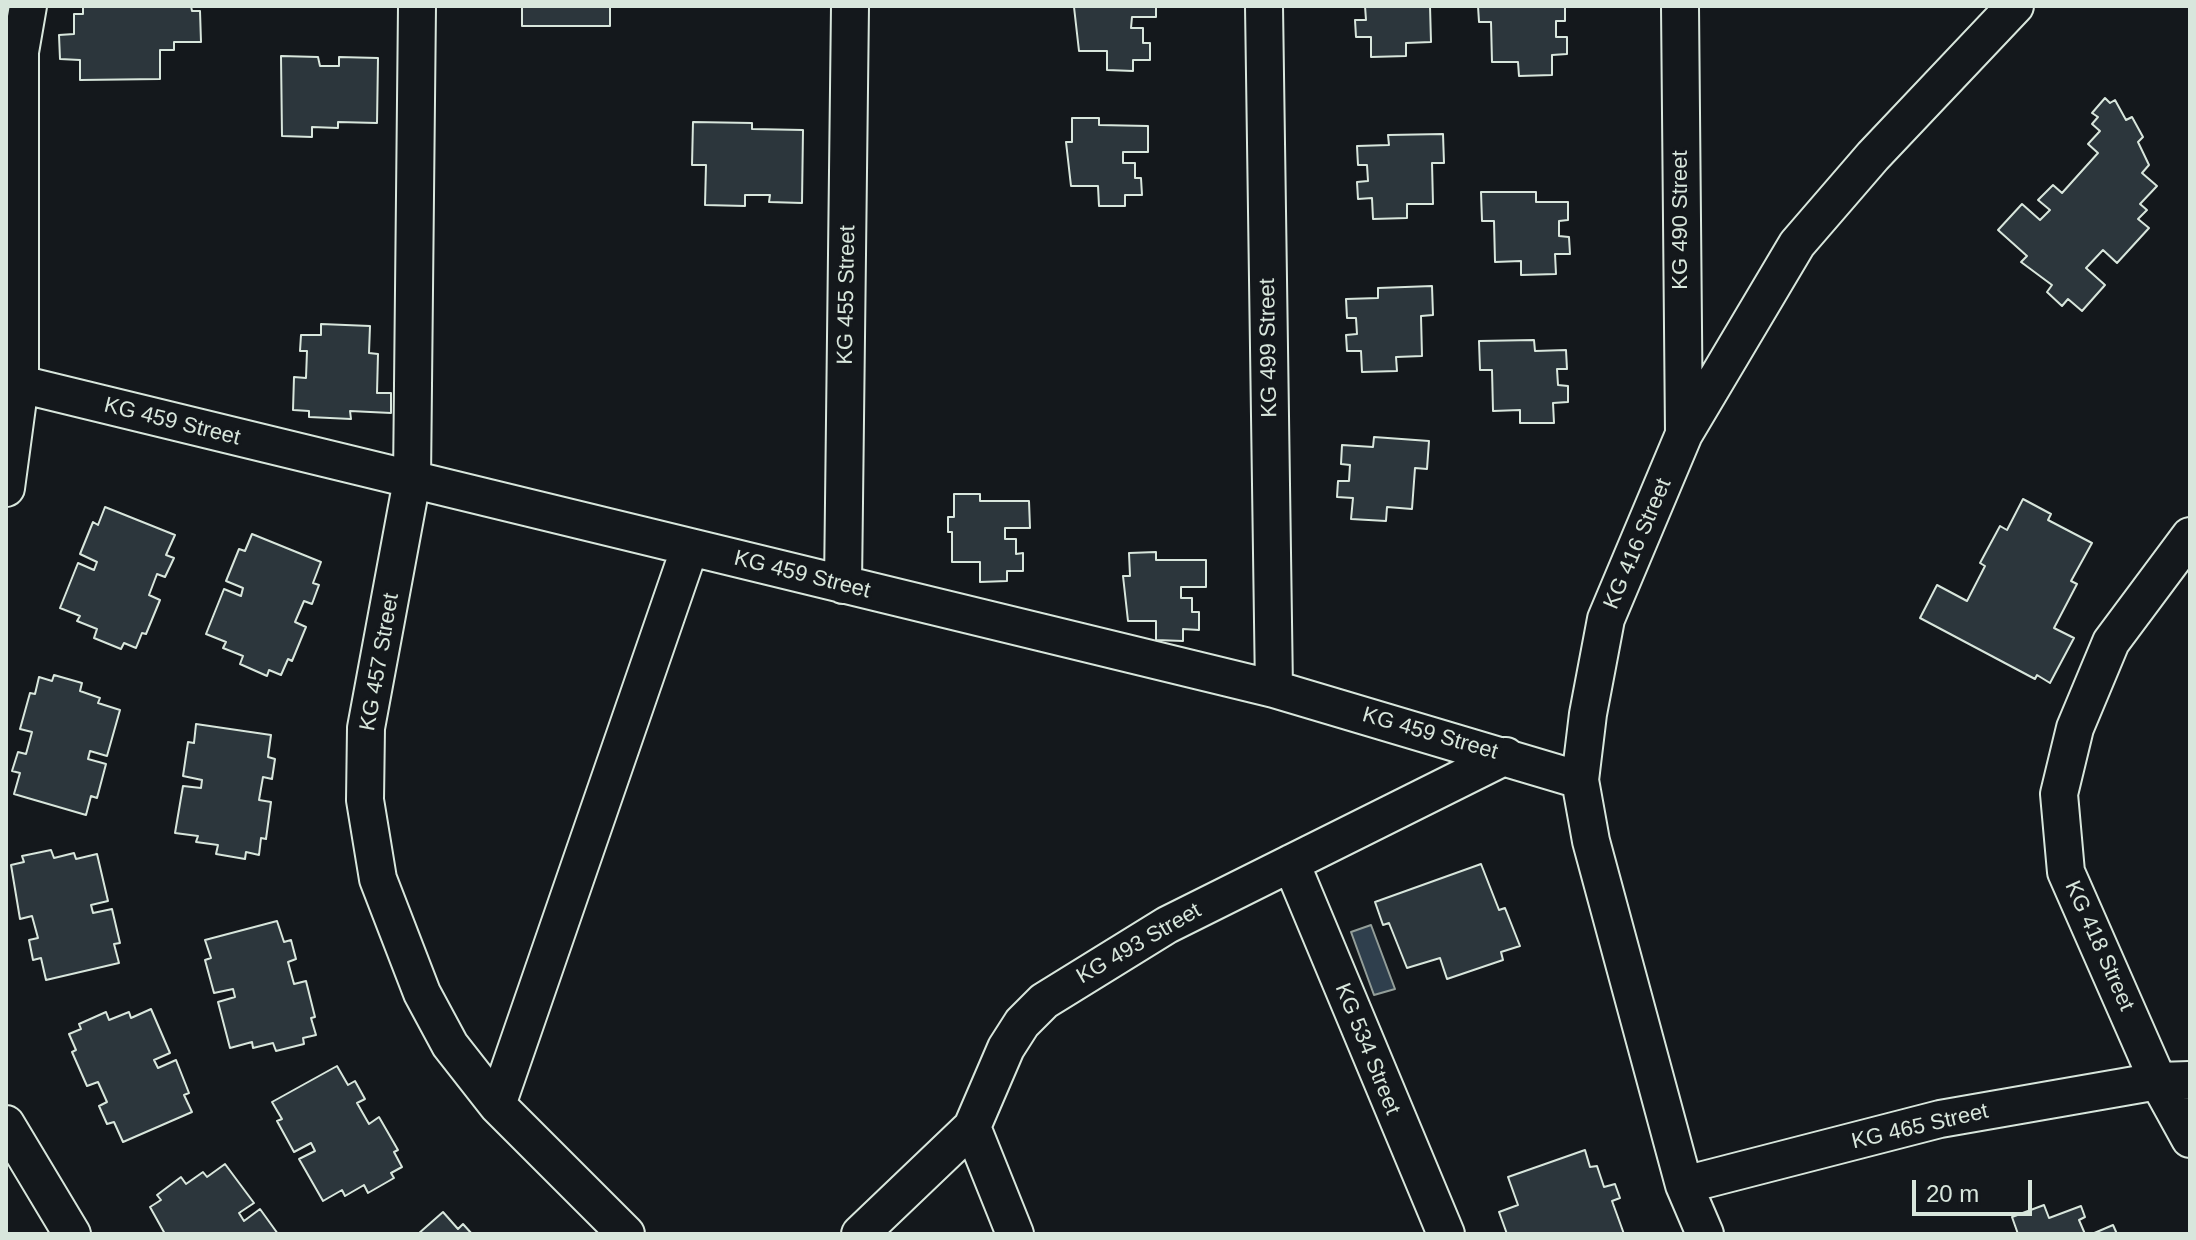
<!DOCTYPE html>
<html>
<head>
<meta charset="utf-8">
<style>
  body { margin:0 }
  #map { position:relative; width:2196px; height:1240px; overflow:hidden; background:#14181c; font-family:Arial,sans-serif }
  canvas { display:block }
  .frame { position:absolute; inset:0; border:8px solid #d8e6dc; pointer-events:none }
  .scale { position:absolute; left:1912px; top:1180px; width:120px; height:36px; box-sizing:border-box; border:4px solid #d8e6dc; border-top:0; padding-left:10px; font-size:24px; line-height:28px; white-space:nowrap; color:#d8e6dc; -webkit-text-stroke:6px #14181c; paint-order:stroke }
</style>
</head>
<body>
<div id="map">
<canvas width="2196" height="1240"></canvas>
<div class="frame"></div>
<div class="scale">20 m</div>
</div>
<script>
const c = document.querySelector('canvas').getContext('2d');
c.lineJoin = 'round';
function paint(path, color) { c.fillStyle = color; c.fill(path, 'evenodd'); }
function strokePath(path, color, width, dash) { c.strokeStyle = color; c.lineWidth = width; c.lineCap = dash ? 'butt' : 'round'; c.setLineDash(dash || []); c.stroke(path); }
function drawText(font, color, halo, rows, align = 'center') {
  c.font = font + ' Arial,sans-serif'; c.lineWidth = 6; c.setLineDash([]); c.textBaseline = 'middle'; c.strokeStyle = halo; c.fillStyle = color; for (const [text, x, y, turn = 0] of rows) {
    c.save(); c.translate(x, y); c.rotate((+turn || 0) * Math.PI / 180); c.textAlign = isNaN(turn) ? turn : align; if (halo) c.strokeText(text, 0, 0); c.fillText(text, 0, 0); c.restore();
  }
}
const water = new Path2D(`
  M 1371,925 L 1395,989 L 1374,995 L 1351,932 Z`);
const building = new Path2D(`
  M 83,6 L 191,6 L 192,11 L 200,11 L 201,42 L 174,42 L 174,50 L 160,50 L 160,79 L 80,80 L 80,60 L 60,59 L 59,35 L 74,34 L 74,14 L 83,14 Z
  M 522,6 L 610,6 L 610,26 L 522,26 Z
  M 1156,6 L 1156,17 L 1132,17 L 1131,28 L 1143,28 L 1143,43 L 1150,43 L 1150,60 L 1133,60 L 1133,71 L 1107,70 L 1107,51 L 1079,51 L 1074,7 Z
  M 1365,6 L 1430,6 L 1431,42 L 1406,43 L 1406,56 L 1371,57 L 1371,37 L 1356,37 L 1355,20 L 1366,20 Z
  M 1478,6 L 1565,6 L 1565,21 L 1556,21 L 1556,37 L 1567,37 L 1567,54 L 1552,55 L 1552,75 L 1519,76 L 1518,62 L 1492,62 L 1491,22 L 1479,22 Z
  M 281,56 L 318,57 L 320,66 L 339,66 L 339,57 L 378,58 L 377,123 L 338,122 L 338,128 L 312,127 L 312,137 L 282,136 Z
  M 2105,98 L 2110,103 L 2115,100 L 2126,120 L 2132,117 L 2143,137 L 2138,142 L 2149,165 L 2142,173 L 2157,186 L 2140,204 L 2147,210 L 2138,219 L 2149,228 L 2117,263 L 2103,250 L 2086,268 L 2105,285 L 2082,311 L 2068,299 L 2062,306 L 2047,292 L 2052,285 L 2021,262 L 2027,256 L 1998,230 L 2022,204 L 2040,220 L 2050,210 L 2038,200 L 2053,185 L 2062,193 L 2098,153 L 2088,144 L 2100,131 L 2092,124 L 2098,117 L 2092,113 Z
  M 1072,118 L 1099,118 L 1099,125 L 1148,126 L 1148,152 L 1123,152 L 1123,163 L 1135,163 L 1135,178 L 1141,178 L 1142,195 L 1125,195 L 1125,206 L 1099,206 L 1098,186 L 1071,186 L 1066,142 L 1072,142 Z
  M 693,122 L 752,123 L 752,129 L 803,130 L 802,203 L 769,202 L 770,195 L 745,195 L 745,206 L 705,205 L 706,165 L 692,165 Z
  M 1443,134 L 1444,163 L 1432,163 L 1433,204 L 1407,204 L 1407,218 L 1373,219 L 1372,198 L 1358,199 L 1357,182 L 1368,181 L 1367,165 L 1358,165 L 1357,146 L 1389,145 L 1388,135 Z
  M 1481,192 L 1536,192 L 1536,202 L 1568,202 L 1568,220 L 1559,221 L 1559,236 L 1569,237 L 1570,254 L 1555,254 L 1556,274 L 1521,275 L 1521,261 L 1495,262 L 1494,221 L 1482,221 Z
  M 1432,286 L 1433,315 L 1421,316 L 1422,356 L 1396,357 L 1397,371 L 1362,372 L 1361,351 L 1347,351 L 1346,335 L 1357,334 L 1356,318 L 1347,318 L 1346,299 L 1378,298 L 1378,288 Z
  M 321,324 L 370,326 L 369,353 L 378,354 L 377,393 L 391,393 L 391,413 L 350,411 L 351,419 L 309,417 L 309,411 L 293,410 L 294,377 L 306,378 L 307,351 L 300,351 L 301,335 L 321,335 Z
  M 1534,340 L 1535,351 L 1566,350 L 1567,369 L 1557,369 L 1558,385 L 1568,386 L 1568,402 L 1553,403 L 1554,423 L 1520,423 L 1520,410 L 1493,411 L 1492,370 L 1480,370 L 1479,341 Z
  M 1374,437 L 1429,441 L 1427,469 L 1415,468 L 1412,509 L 1387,507 L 1386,521 L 1351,519 L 1353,498 L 1337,497 L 1338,481 L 1349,481 L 1350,465 L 1341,464 L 1342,445 L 1373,447 Z
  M 954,494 L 980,494 L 980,501 L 1029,501 L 1030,528 L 1005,528 L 1005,539 L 1016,539 L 1016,554 L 1023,553 L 1023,571 L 1007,571 L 1007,581 L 980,582 L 980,562 L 952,562 L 952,532 L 948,532 L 948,517 L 954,517 Z
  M 2023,499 L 2051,514 L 2048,520 L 2092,543 L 2071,581 L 2077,584 L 2054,628 L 2074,638 L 2050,683 L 2037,675 L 2035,679 L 1920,618 L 1937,585 L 1967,601 L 1985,566 L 1980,563 L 2000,526 L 2007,530 Z
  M 105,507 L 175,535 L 166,555 L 174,558 L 165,577 L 157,574 L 149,595 L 160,600 L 146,634 L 142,633 L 136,648 L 124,643 L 121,649 L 94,638 L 97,629 L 77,621 L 80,616 L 60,608 L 78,563 L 94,570 L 97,562 L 80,554 L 93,522 L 98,525 Z
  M 252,534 L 321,562 L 313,583 L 319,585 L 312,604 L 304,601 L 295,622 L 306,627 L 292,661 L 288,659 L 281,675 L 269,670 L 267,676 L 240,664 L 243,656 L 223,648 L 226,642 L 206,634 L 224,589 L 241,596 L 243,588 L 226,581 L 239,549 L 245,551 Z
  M 1156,552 L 1156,560 L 1206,560 L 1206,587 L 1181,587 L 1181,598 L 1192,598 L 1192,612 L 1199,612 L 1199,630 L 1183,629 L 1183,641 L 1156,640 L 1156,621 L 1128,621 L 1123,576 L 1130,576 L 1129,553 Z
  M 54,675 L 82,683 L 80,691 L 100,698 L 98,703 L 120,710 L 107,756 L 90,751 L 88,759 L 106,764 L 97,798 L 91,796 L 86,815 L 14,794 L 20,773 L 12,771 L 18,752 L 26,754 L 32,732 L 20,729 L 30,693 L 35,694 L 39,677 L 52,681 Z
  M 196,724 L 271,735 L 268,757 L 275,759 L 272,779 L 263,777 L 259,800 L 271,802 L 266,839 L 261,838 L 259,855 L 246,852 L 245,859 L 216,854 L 218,845 L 196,842 L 198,836 L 175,833 L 183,786 L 201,788 L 202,780 L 183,776 L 188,742 L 194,743 Z
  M 51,850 L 54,858 L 74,853 L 76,859 L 97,854 L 108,901 L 91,905 L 93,913 L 112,909 L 120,943 L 114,944 L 119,963 L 46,980 L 41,958 L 33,960 L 29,940 L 38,938 L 32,916 L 20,919 L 11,865 L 24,862 L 22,856 Z
  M 1481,864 L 1499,910 L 1505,908 L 1520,946 L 1501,952 L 1503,960 L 1447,979 L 1440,958 L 1407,968 L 1389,923 L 1383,925 L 1375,902 Z
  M 277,921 L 284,942 L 291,940 L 296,959 L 288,962 L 294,984 L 306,981 L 315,1017 L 311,1018 L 316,1035 L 303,1038 L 304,1044 L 276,1051 L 273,1043 L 253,1048 L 252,1042 L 230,1048 L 218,1002 L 235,997 L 233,989 L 214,993 L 205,960 L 211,958 L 205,940 Z
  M 151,1009 L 170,1053 L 154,1060 L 158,1068 L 176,1060 L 189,1093 L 184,1095 L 192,1112 L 123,1142 L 114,1122 L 107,1124 L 99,1106 L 107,1102 L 98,1082 L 87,1086 L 72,1052 L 76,1050 L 69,1034 L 81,1029 L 79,1024 L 106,1012 L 109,1020 L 129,1012 L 131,1018 Z
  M 337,1066 L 348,1085 L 355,1081 L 365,1099 L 357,1103 L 369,1124 L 379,1117 L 398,1150 L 394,1152 L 402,1167 L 391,1173 L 394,1178 L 368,1193 L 364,1185 L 345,1196 L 342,1190 L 323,1201 L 299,1159 L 315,1151 L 311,1143 L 294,1152 L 277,1121 L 282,1119 L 272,1102 Z
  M 1585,1150 L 1590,1167 L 1597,1166 L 1604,1187 L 1615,1184 L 1620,1198 L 1612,1201 L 1624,1234 L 1507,1234 L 1499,1212 L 1518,1205 L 1508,1177 Z
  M 225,1164 L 254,1203 L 239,1213 L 244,1221 L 260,1209 L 278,1234 L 165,1234 L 150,1207 L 161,1200 L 157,1195 L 181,1177 L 186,1184 L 203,1172 L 207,1177 Z
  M 2044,1205 L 2049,1218 L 2081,1206 L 2085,1217 L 2079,1220 L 2085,1234 L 2018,1234 L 2012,1217 Z
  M 443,1212 L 458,1229 L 463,1224 L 472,1234 L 418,1234 Z
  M 2113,1225 L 2117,1234 L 2092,1234 Z`);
const minor = new Path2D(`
  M 417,6 L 412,480 L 366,728 L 365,800 L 378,879 L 422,993 L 450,1045 L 497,1105 L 626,1234
  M 1264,6 L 1274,689
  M 1680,6 L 1684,434
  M 20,384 L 1274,689 L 1580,780
  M 6,488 L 20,384 L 20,52 L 28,6
  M 2190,536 L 2111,642 L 2075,728 L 2059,794 L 2066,872 L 2158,1081 L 2190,1139
  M 843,585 L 850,6
  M 1291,863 L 1446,1234
  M 497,1105 L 690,547
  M 6,1124 L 72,1234
  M 972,1127 L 1015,1234
  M 1684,1185 L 1940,1119 L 2158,1081 L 2190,1080
  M 860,1234 L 972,1127 L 1006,1048 L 1022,1023 L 1044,1001 L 1167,925 L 1506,756
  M 1705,1234 L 1684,1185 L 1591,841 L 1580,780 L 1588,714 L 1606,619 L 1684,434 L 1797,244 L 1873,156 L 2015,6`);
const streetNames = [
  ["KG 490 Street",1681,220,-90],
  ["KG 455 Street",847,295,-89],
  ["KG 499 Street",1269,348,-91],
  ["KG 459 Street",172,422,14],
  ["KG 416 Street",1638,544,-67],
  ["KG 459 Street",802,575,14],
  ["KG 457 Street",380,662,-80],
  ["KG 459 Street",1430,734,16],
  ["KG 493 Street",1139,944,-30],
  ["KG 418 Street",2099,946,66],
  ["KG 534 Street",1367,1049,68],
  ["KG 465 Street",1920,1127,-13]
];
paint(water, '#2f3f4d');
strokePath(water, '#939e99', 2);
paint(building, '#2c363c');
strokePath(building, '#d8e6dc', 2);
strokePath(minor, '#d8e6dc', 40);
strokePath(minor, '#14181c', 36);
drawText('22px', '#d8e6dc', '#14181c', streetNames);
</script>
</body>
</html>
